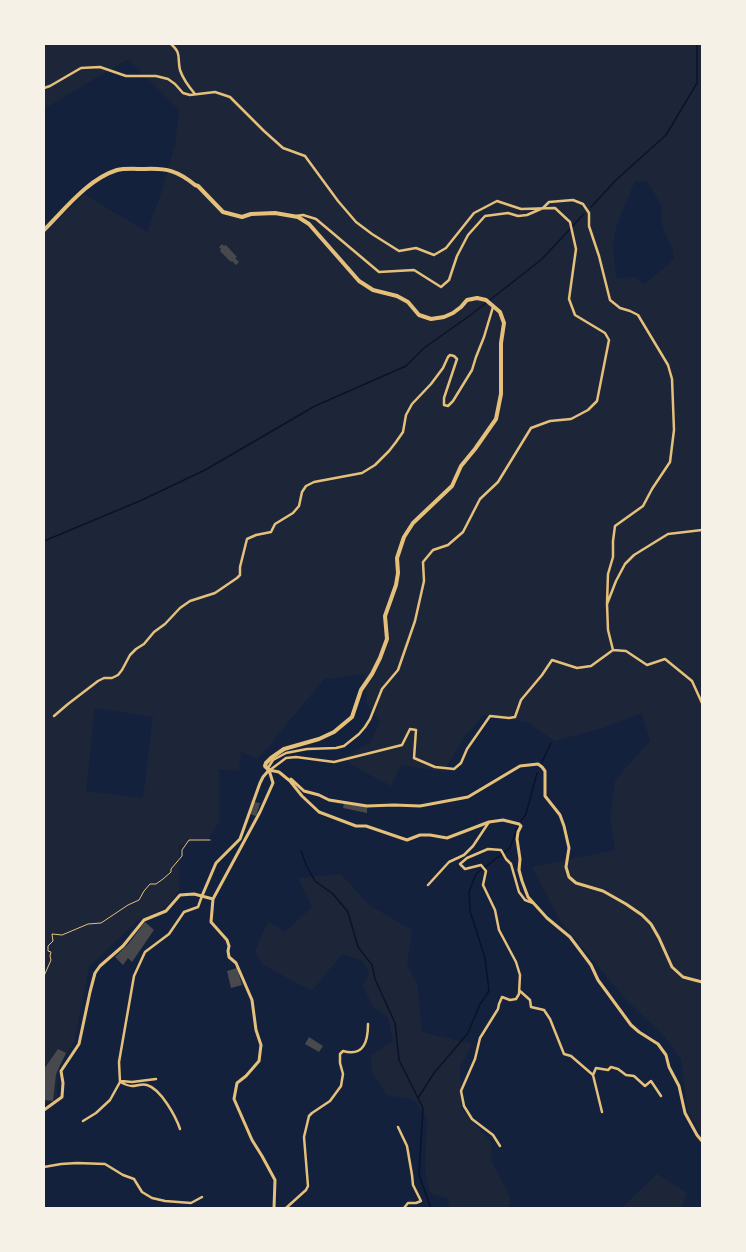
<!DOCTYPE html>
<html>
<head>
<meta charset="utf-8">
<style>
  body { margin:0 }
  #map { position:relative; width:746px; height:1252px; overflow:hidden; background:#14213d; font-family:Lato,sans-serif }
  canvas { display:block }
  .frame { position:absolute; inset:0; border:45px solid #f6f1e7; pointer-events:none }
</style>
</head>
<body>
<div id="map">
<canvas width="746" height="1252"></canvas>
<div class="frame"></div>
</div>
<script>
const c = document.querySelector('canvas').getContext('2d');
c.lineJoin = 'round';
function paint(path, color) { c.fillStyle = color; c.fill(path, 'evenodd'); }
function strokePath(path, color, width, dash) { c.strokeStyle = color; c.lineWidth = width; c.lineCap = dash ? 'butt' : 'round'; c.setLineDash(dash || []); c.stroke(path); }
const green = new Path2D(`
  M 44,44 L 702,44 L 702,1134 L 697,1128 L 687,1109 L 681,1059 L 663,1035 L 627,1001 L 560,921 L 532,867 L 615,850 L 610,818 L 615,780 L 650,741 L 642,713 L 603,728 L 555,741 L 527,722 L 484,715 L 463,738 L 444,772 L 401,765 L 391,786 L 351,765 L 345,756 L 370,743 L 380,722 L 367,704 L 365,674 L 324,679 L 258,759 L 241,752 L 239,771 L 219,769 L 219,823 L 207,840 L 179,845 L 179,891 L 165,908 L 137,921 L 89,967 L 74,1042 L 58,1069 L 57,1098 L 44,1103 L 44,234 L 84,194 L 147,232 L 161,193 L 175,145 L 179,110 L 128,59 L 44,109 ZM 635,181 L 646,181 L 655,194 L 662,208 L 661,218 L 664,231 L 672,247 L 674,258 L 669,264 L 644,284 L 639,281 L 635,277 L 617,279 C 615,266 612,251 614,238 C 617,218 628,200 635,181 ZM 95,708 L 153,717 L 143,798 L 86,791 Z
  M 341,874 L 369,905 L 412,930 L 407,965 L 417,983 L 422,1032 L 472,1044 L 460,1068 L 461,1108 L 492,1143 L 491,1160 L 510,1197 L 509,1208 L 448,1208 L 449,1199 L 430,1193 L 425,1170 L 427,1118 L 414,1100 L 387,1095 L 372,1072 L 371,1055 L 393,1041 L 388,1018 L 373,1007 L 363,986 L 369,974 L 363,961 L 342,954 L 312,991 L 263,965 L 255,951 L 268,921 L 285,932 L 312,907 L 298,878 Z
  M 657,1174 L 687,1193 L 682,1208 L 621,1208 Z`);
const stream = new Path2D(`
  M 591,207 L 616,180 L 666,135 L 697,83 L 697,44
  M 44,541 L 142,500 L 205,470 L 315,406 L 406,366 L 424,348 L 472,314 L 542,259 L 584,214
  M 542,762 L 551,743
  M 521,821 L 526,814 L 537,773
  M 301,851 L 307,867 L 315,881 L 333,894 L 348,912 L 358,947 L 372,965 L 375,979 L 395,1023 L 399,1060 L 423,1108 L 419,1175 L 431,1208
  M 418,1098 L 434,1073 L 468,1033 L 480,1004 L 489,991 L 485,958 L 470,911 L 469,892 L 476,874 L 510,848 L 518,826`);
const building = new Path2D(`
  M 222,244 L 224,246 L 226,245 L 237,257 L 235,258 L 239,262 L 236,265 L 232,261 L 231,262 L 220,251 L 221,249 L 219,247 Z
  M 254,802 L 260,803 L 256,816 L 250,814 Z
  M 344,803 L 367,807 L 367,813 L 343,808 Z
  M 145,922 L 154,930 L 132,962 L 128,958 L 123,965 L 115,957 L 129,943 Z
  M 237,968 L 242,985 L 231,988 L 227,971 Z
  M 309,1037 L 323,1046 L 319,1052 L 305,1044 Z
  M 58,1049 L 66,1053 L 56,1074 L 53,1101 L 44,1100 L 44,1069 Z`);
const path = new Path2D(`
  M 44,976 L 51,960 L 50,956 L 51,952 L 48,951 L 48,946 L 53,941 L 52,934 L 62,935 L 88,924 L 101,923 L 128,905 L 139,900 L 144,891 L 150,884 L 156,884 L 163,879 L 171,872 L 171,869 L 182,856 L 182,850 L 189,840 L 210,840`);
const minor = new Path2D(`
  M 171,44 C 182,54 177,57 180,70 C 183,79 189,87 195,94
  M 44,88 L 50,86 L 81,68 L 100,67 L 126,76 L 156,76 L 168,79 L 175,84 L 183,93 L 190,95 L 215,92 L 230,97 L 264,131 L 283,148 L 305,156 L 338,201 L 356,222 L 372,234 L 399,251 L 416,248 L 434,255 L 446,248 L 474,213 L 497,201 L 521,209 L 555,208 L 570,222 L 576,249 L 569,299 L 575,315 L 605,333 L 609,340 L 597,401 L 588,410 L 571,419 L 550,421 L 531,428 L 498,482 L 480,499 L 463,532 L 448,545 L 433,550 L 423,562 L 424,581 L 415,621 L 398,670 L 382,689 L 370,719 L 365,727 L 359,734 L 344,746 L 336,748 L 307,749 L 286,753 L 273,760 L 268,768
  M 296,216 L 303,215 L 316,219 L 379,272 L 414,270 L 441,287 L 449,280 L 457,256 L 468,235 L 485,216 L 508,213 L 518,216 L 527,215 L 543,208 L 549,202 L 573,200 L 583,204 L 589,213 L 589,226 L 599,256 L 610,300 L 620,308 L 630,311 L 638,315 L 668,365 L 672,379 L 674,430 L 670,462 L 652,489 L 643,506 L 615,526 L 613,541 L 613,557 L 608,574 L 607,604
  M 613,650 L 608,630 L 607,604 L 616,581 L 625,564 L 634,555 L 668,534 L 702,530
  M 613,650 L 626,651 L 647,665 L 665,659 L 692,681 L 702,703
  M 54,716 L 68,704 L 98,681 L 104,678 L 112,678 L 118,675 L 122,670 L 130,655 L 136,649 L 144,644 L 154,632 L 165,624 L 180,608 L 190,601 L 215,593 L 237,578 L 240,575 L 240,567 L 247,539 L 256,535 L 271,532 L 275,524 L 293,513 L 299,506 L 302,492 L 306,486 L 314,482 L 362,473 L 375,465 L 389,451 L 396,442 L 403,432 L 406,415 L 412,404 L 431,384 L 443,368 L 448,357 L 450,355 L 454,356 L 457,359 L 444,398 L 444,405 L 448,406 L 453,401 L 472,370 L 476,357 L 484,337 L 493,307
  M 270,770 L 286,758 L 296,757 L 334,762 L 402,745 L 410,729 L 416,730 L 414,758 L 435,767 L 454,769 L 461,763 L 467,749 L 490,716 L 509,718 L 515,717 L 521,700 L 542,675 L 552,660 L 577,668 L 591,666 L 613,650
  M 428,885 L 449,862 L 464,855 L 473,846 L 489,822
  M 520,991 L 530,1000 L 531,1007 L 544,1010 L 550,1019 L 564,1054 L 571,1056 L 593,1075 L 596,1068 L 608,1070 L 611,1067 L 618,1069 L 626,1075 L 634,1076 L 645,1086 L 651,1081 L 661,1096
  M 593,1075 L 602,1112
  M 121,1081 L 132,1082 L 156,1079
  M 120,1082 C 124,1084 128,1086 132,1086 C 137,1086 142,1083 147,1085 C 161,1089 176,1117 180,1129
  M 83,1121 L 96,1113 L 110,1100 L 120,1082 L 119,1062 L 134,976 L 145,952 L 169,934 L 184,912 L 198,907 L 202,896
  M 398,1127 L 407,1146 L 412,1175 L 413,1185 L 421,1201 L 416,1203 L 408,1203 L 404,1208
  M 500,1146 L 493,1135 L 472,1119 L 464,1106 L 461,1091 L 475,1059 L 480,1038 L 498,1009 L 499,1004 L 502,997 L 510,1000 L 516,999 L 519,994 L 520,975 L 516,962 L 499,930 L 495,910 L 483,885 L 486,871 L 481,865 L 465,869 L 460,864 L 467,858 L 488,849 L 501,850 L 506,859 L 511,864 L 519,892 L 525,900 L 533,903
  M 44,1167 L 61,1164 L 77,1163 L 105,1164 L 123,1175 L 134,1179 L 142,1192 L 152,1198 L 165,1201 L 191,1203 L 202,1197
  M 286,1208 L 306,1190 L 308,1186 L 304,1137 L 309,1116 L 312,1113 L 330,1101 L 341,1086 L 343,1074 L 340,1063 L 340,1054 L 343,1051 C 364,1057 368,1041 368,1024`);
const tertiary = new Path2D(`
  M 269,770 L 279,772 L 290,781 L 302,796 L 319,812 L 356,826 L 366,826 L 407,840 L 420,835 L 430,835 L 447,838 L 489,822 L 503,820 L 519,824 L 521,826 L 518,832 L 517,839 L 520,859 L 519,870 L 522,881 L 528,897 L 547,918 L 570,937 L 591,965 L 598,980 L 631,1025 L 639,1032 L 658,1044 L 666,1055 L 669,1067 L 679,1086 L 685,1113 L 697,1135 L 702,1141
  M 269,770 L 273,783 L 260,812 L 213,899 L 211,922 L 227,940 L 229,946 L 228,951 L 229,957 L 236,963 L 239,970 L 252,1000 L 256,1030 L 261,1045 L 259,1061 L 246,1076 L 237,1083 L 234,1099 L 252,1140 L 262,1156 L 275,1180 L 274,1208
  M 291,779 L 304,791 L 319,795 L 329,800 L 367,806 L 394,805 L 420,806 L 468,797 L 520,766 L 538,764 L 542,767 L 545,771 L 545,796 L 560,815 L 564,826 L 569,848 L 566,867 L 569,877 L 576,883 L 603,891 L 626,904 L 642,915 L 651,924 L 659,938 L 672,967 L 683,977 L 702,982
  M 202,896 L 216,863 L 240,839 L 260,783 L 263,777 L 269,770
  M 44,1110 L 62,1097 L 63,1083 L 61,1071 L 79,1044 L 90,992 L 95,973 L 100,966 L 123,946 L 144,920 L 166,911 L 180,895 L 194,894 L 213,899`);
const primary = new Path2D(`
  M 44,230 C 65,209 88,179 117,170 C 125,168 136,169 145,169 C 167,168 178,171 195,185 L 198,186 L 223,212 L 242,217 L 251,214 L 275,213 L 298,217 L 309,224 L 359,281 L 373,290 L 397,296 L 408,302 L 419,315 L 431,319 L 444,317 L 453,313 L 461,307 L 467,300 L 477,298 L 486,300 L 500,312 L 504,323 L 501,343 L 501,394 L 496,419 L 475,449 L 461,466 L 452,486 L 413,523 L 404,537 L 397,558 L 398,573 L 396,585 L 385,616 L 387,639 L 380,658 L 372,674 L 361,690 L 352,717 L 334,732 L 319,739 L 284,749 L 271,758 L 266,763 L 265,766 L 269,770`);
paint(green, '#1d2539');
strokePath(stream, '#0b132b', 1.5);
paint(building, '#48494c');
strokePath(path, '#e5c07b', 1);
strokePath(minor, '#e5c07b', 2.5);
strokePath(tertiary, '#e5c07b', 3);
strokePath(primary, '#e5c07b', 4);
</script>
</body>
</html>
